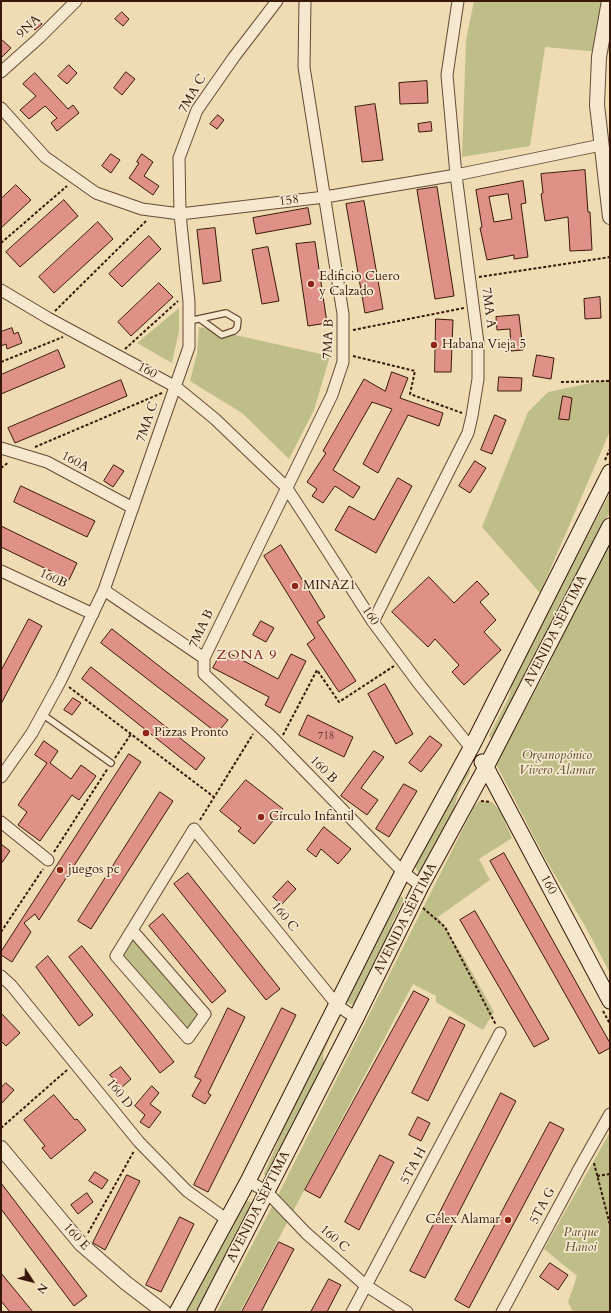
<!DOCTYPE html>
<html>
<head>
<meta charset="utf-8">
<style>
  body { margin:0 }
  #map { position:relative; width:611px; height:1313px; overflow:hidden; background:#efdcb3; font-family:Cardo,serif }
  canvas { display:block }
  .frame { position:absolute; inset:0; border:2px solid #391809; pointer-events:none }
  .north { position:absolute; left:12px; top:1261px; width:40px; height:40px; -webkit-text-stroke:3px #f5e8ce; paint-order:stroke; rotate:126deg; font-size:11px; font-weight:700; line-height:16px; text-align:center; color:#391809 }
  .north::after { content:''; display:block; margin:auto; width:14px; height:18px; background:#391809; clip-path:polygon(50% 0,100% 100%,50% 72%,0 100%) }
</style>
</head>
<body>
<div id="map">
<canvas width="611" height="1313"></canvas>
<div class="frame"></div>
<div class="north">N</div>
</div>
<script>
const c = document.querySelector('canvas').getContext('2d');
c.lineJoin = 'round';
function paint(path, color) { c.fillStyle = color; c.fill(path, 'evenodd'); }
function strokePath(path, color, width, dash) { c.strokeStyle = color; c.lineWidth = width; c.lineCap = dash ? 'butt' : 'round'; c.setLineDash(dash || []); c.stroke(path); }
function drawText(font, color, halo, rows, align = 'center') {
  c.font = font + ' Cardo,serif'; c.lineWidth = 3.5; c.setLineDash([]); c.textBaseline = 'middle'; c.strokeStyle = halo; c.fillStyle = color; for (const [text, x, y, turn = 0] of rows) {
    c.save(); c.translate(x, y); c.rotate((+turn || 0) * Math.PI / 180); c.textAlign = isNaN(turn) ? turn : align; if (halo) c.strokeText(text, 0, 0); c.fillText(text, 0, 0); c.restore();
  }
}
const green = new Path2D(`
  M 474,1 L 610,1 L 610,53 L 545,47 L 530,146 L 462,157 L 466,40 Z
  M 179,308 L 179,331 L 172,363 L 137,343 Z
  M 199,327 L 330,356 L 314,410 L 289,459 L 242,413 L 190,381 L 197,354 Z
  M 610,379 L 610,431 L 540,593 L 482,527 L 528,412 L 548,392 Z
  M 610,493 L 610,512 L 493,739 L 489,736 L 509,697 L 513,677 Z
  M 610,544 L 610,973 L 585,926 L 546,860 L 496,764 L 544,675 L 580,599 Z
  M 467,769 L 470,769 L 470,772 L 458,794 L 452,817 L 421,873 L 418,872 L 414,865 Z
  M 479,801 L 492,802 L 500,811 L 512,838 L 479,859 L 490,880 L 438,917 L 464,958 L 494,1012 L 483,1030 L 436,1002 L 436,996 L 413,984 L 240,1312 L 217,1312 L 275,1201 L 474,807 Z
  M 399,896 L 403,897 L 403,901 L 393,921 L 384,947 L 357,1003 C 353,1005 351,1005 347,1002 L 347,999 Z
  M 132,930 L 205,1014 L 188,1038 L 116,956 Z
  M 332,1029 L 333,1030 L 323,1054 L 324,1064 L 267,1176 L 264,1175 L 265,1171 L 278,1142 L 283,1125 Z
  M 610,1132 L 610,1312 L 573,1312 L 568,1302 L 577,1276 L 544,1249 Z
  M 245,1201 L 249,1201 L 252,1204 L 251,1210 L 198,1311 L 186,1312 L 186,1307 Z`);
const building = new Path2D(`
  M 122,12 L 129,19 L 123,26 L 115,19 Z
  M 34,16 L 42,24 L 35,30 L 27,22 Z
  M 1,39 L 11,48 L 1,58 Z
  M 69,65 L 77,73 L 67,84 L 58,76 Z
  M 126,72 L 135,79 L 122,95 L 114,88 Z
  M 35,73 L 68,109 L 73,105 L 79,113 L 57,131 L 51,123 L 57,118 L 45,106 L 29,119 L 20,110 L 36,96 L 23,84 Z
  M 427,81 L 428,103 L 400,104 L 399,83 Z
  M 375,104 L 383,160 L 362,162 L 355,107 Z
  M 218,115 L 224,120 L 217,129 L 210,124 Z
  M 431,122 L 432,131 L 419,132 L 418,124 Z
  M 111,154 L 120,160 L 111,173 L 102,166 Z
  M 142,154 L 153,162 L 144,176 L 159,186 L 153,195 L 129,178 L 139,163 L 137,162 Z
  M 585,170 L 588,212 L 590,212 L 592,250 L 570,251 L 568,217 L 545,221 L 541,194 L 543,193 L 541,174 Z
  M 523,181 L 526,203 L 521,204 L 528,257 L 514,259 L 514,255 L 487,260 L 480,228 L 482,227 L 476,190 ZM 508,194 L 512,219 L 494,222 L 489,197 Z
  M 16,185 L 31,200 L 1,228 L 1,199 Z
  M 437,187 L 454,296 L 435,299 L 417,190 Z
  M 64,200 L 78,216 L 20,267 L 6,252 Z
  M 364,201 L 383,309 L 365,313 L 346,204 Z
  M 308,208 L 311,224 L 256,234 L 253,218 Z
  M 98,222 L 113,239 L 54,293 L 39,277 Z
  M 215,228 L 221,281 L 203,284 L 197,230 Z
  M 149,236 L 161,249 L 122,287 L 109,274 Z
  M 315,242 L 327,323 L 308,326 L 296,244 Z
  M 268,247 L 279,301 L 262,304 L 252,250 Z
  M 159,283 L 173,297 L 131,336 L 118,322 Z
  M 600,297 L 601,318 L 585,319 L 584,299 Z
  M 519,315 L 523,350 L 511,351 L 510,329 L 497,330 L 496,317 Z
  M 436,319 L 453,320 L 451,372 L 435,372 Z
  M 12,328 L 14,334 L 18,332 L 22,343 L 7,349 L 6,344 L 1,346 L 1,332 Z
  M 58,350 L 65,367 L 1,394 L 1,375 Z
  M 537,355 L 554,358 L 551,379 L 533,376 Z
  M 392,372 L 408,378 L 400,398 L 443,413 L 439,426 L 408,415 L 378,473 L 363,464 L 392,409 L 372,402 L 333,470 L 360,487 L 353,498 L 335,486 L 323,503 L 312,496 L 317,489 L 307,482 L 326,453 L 323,451 L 364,379 L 385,391 Z
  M 499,377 L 522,378 L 521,391 L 498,391 Z
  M 121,380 L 127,396 L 15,443 L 8,428 Z
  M 563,396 L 572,398 L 569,420 L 559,419 Z
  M 495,415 L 506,420 L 492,454 L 481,450 Z
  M 475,461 L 486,468 L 470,493 L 459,486 Z
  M 114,465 L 124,471 L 113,487 L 104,481 Z
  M 398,478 L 412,486 L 376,553 L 335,530 L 349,506 L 374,520 Z
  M 21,486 L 95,521 L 87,537 L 14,502 Z
  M 1,526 L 77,563 L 69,580 L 1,547 Z
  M 281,545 L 325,617 L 317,622 L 356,681 L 339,692 L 307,644 L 315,638 L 264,556 Z
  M 429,577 L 454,603 L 477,581 L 489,594 L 480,602 L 496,620 L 484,632 L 501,650 L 464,685 L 452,672 L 459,665 L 435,639 L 428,647 L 392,612 Z
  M 29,619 L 42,626 L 1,704 L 1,671 Z
  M 261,621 L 274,628 L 266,642 L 253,635 Z
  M 112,629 L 228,720 L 217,733 L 101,643 Z
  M 223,650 L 278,679 L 291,654 L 306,661 L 280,713 L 265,705 L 269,697 L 213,668 Z
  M 91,667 L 205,758 L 196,770 L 82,679 Z
  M 385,684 L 413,734 L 396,744 L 368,694 Z
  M 73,698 L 81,703 L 72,715 L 64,710 Z
  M 308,715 L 353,737 L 344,757 L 299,735 Z
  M 430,736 L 442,745 L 421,772 L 409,763 Z
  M 44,741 L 58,751 L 50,763 L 71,779 L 81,765 L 96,776 L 79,800 L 72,795 L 40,841 L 18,825 L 27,812 L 18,805 L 47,763 L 35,755 Z
  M 374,751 L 384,757 L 361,788 L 378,800 L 367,815 L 341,796 Z
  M 129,754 L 141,762 L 39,920 L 35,914 L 24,923 L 31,932 L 12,962 L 1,955 L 1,952 Z
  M 246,780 L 283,809 L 254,844 L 238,831 L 241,828 L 220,811 Z
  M 404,784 L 417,791 L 389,837 L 376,829 Z
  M 160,792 L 173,801 L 91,929 L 78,921 Z
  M 324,827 L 351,849 L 338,864 L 321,849 L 316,857 L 307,850 Z
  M 1,844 L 10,851 L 1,864 Z
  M 504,853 L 610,1043 L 610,1048 L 599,1054 L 490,861 Z
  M 188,873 L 280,989 L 266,1000 L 174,884 Z
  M 288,881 L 296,889 L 281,905 L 273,897 Z
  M 475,911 L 549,1039 L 534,1047 L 460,920 Z
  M 163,914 L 226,991 L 212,1003 L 149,926 Z
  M 82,946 L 174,1062 L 160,1073 L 69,957 Z
  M 48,956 L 93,1015 L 79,1026 L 36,967 Z
  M 414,991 L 429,999 L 320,1198 L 305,1190 Z
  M 228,1008 L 245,1017 L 208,1093 L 211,1095 L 205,1104 L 192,1096 L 201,1080 L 195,1077 Z
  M 282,1008 L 296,1015 L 208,1192 L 194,1185 Z
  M 1,1013 L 20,1033 L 6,1046 L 1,1041 Z
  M 450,1017 L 465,1025 L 428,1101 L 412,1093 Z
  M 121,1067 L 131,1079 L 121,1088 L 110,1075 Z
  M 6,1083 L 14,1090 L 1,1104 L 1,1088 Z
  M 152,1086 L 159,1093 L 150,1104 L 161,1112 L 149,1128 L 140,1122 L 145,1115 L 135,1106 Z
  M 501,1093 L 516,1101 L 425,1278 L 410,1271 Z
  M 54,1095 L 75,1120 L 77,1119 L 86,1130 L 51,1159 L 42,1148 L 45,1146 L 24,1120 Z
  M 418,1117 L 430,1123 L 421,1141 L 409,1135 Z
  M 550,1122 L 564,1129 L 469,1308 L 455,1300 Z
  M 380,1155 L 394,1162 L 359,1230 L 345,1222 Z
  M 95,1172 L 108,1180 L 102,1189 L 89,1181 Z
  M 127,1175 L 140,1181 L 105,1250 L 93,1243 Z
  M 1,1183 L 87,1296 L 74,1306 L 1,1209 Z
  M 87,1193 L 93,1202 L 78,1214 L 71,1205 Z
  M 180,1217 L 194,1224 L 161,1292 L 146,1285 Z
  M 279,1242 L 294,1249 L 261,1312 L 242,1312 Z
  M 550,1263 L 568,1275 L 558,1290 L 540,1277 Z
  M 1,1273 L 33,1312 L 10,1312 L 1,1301 Z
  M 329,1279 L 341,1285 L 327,1312 L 311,1312 Z`);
const path = new Path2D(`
  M 1,243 L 67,186
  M 479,277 L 610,257
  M 55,311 L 147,220
  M 353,330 L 464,308
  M 125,349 L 178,301
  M 353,356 L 415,371 L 410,394 L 462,413
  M 1,362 L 63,337
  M 561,382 L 610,381
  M 35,447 L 162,393
  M 605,460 L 610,449
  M 1,468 L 9,462
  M 69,687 L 214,797
  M 283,735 L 317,670 L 339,702 L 394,666
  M 115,758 L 131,734
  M 481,801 L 491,802
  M 200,820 L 253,734
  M 54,852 L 108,768
  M 423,908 L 445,927 L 496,1025
  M 1,932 L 43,869
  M 603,1011 L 610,1024
  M 1,1128 L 67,1070
  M 594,1163 L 610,1225
  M 597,1176 L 610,1174
  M 88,1233 L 134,1151`);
const service = new Path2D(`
  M 189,321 L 226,313 L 238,320 L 237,328 L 234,331 L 222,335 L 200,319
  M 42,714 L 111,763`);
const minor = new Path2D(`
  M 305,1 L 304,67 L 343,314 L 343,362 L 332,395 L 204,658 L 204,674 L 272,737 L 403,872 L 421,886
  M 1,72 L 39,38 L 76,1
  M 1,108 L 45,157 L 96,193 L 142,209 L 180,214 L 325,197 L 456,175 L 601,145
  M 1,290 L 48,318 L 176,387 L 215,419 L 286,487 L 307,519 L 373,622 L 419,684 L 471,748
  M 1,448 L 47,462 L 133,508
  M 1,571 L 93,614
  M 104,590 L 204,658
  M 373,622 L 468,433 L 472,416 L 478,379 L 478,343 L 456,175 L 447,75 L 458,1
  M 1,777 L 32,733 L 61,680 L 104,590 L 189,347 L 189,302 L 180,214 L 179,158 L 197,110 L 234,57 L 277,1
  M 1,822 L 48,860
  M 132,930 L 205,1014 L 188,1038 L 116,956 L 194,829 L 338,1006 L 356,1018
  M 1,976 L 11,985 L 139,1142 L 187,1191 L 226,1219
  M 248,1181 L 267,1192 L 306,1233 L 365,1285 L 407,1312
  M 352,1312 L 500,1033
  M 502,1312 L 580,1167 L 610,1114`);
const tertiary = new Path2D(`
  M 609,1 L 599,57 L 597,105 L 610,217
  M 1,1148 L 81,1244 L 126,1283 L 164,1312`);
const secondary = new Path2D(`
  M 482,762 L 486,767 L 610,1001
  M 177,1312 L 248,1181 L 403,872 L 471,748 L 610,472
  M 205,1312 L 356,1018 L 421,886 L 486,767 L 610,526`);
const markers = [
  [311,284,4,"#8f2418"],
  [434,345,4,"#8f2418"],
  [295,586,4,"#8f2418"],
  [146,733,4,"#8f2418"],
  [261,817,4,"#8f2418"],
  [60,870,4,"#8f2418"],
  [508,1220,4,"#8f2418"]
];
const numberNames = [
  ["718",326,736]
];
const streetNames = [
  ["9NA",29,27,-44],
  ["7MA C",193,94,-60],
  ["158",289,201,-7],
  ["7MA A",488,308,83],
  ["7MA B",329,339,-88],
  ["160",147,371,28],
  ["7MA C",148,422,-71],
  ["160A",75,462,28],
  ["160B",53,579,25],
  ["160",370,616,56],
  ["7MA B",202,629,-65],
  ["AVENIDA SÉPTIMA",556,631,-63],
  ["160 B",323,770,46],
  ["160",548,885,62],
  ["160 C",284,917,51],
  ["AVENIDA SÉPTIMA",406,919,-63],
  ["160 D",119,1094,51],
  ["5TA H",414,1166,-62],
  ["5TA G",543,1206,-62],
  ["AVENIDA SÉPTIMA",259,1207,-63],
  ["160 E",76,1237,47],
  ["160 C",334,1239,41]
];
const poiNames = [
  ["Edificio Cuero",319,277],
  ["y Calzado",319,292],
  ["Habana Vieja 5",442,345],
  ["MINAZ1",303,586],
  ["Pizzas Pronto",154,733],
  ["Círculo Infantil",269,817],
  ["juegos pc",68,870],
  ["Celex Alamar",500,1220,"right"]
];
const parkNames = [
  ["Organopónico",557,756],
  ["Vivero Alamar",557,771],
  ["Parque",581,1233],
  ["Hanoi",581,1248]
];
const neighbourhoodNames = [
  ["ZONA 9",247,656]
];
paint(green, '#c0be88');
paint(building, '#df9187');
strokePath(building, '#391809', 1);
strokePath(service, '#664934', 8);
strokePath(minor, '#664934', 13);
strokePath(tertiary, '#664934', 16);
strokePath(secondary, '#391809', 17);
strokePath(path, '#391809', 2, [3, 2]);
strokePath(service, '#f5e8ce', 5.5);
strokePath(minor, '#f5e8ce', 11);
strokePath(tertiary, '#f5e8ce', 14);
strokePath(secondary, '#f5e8ce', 15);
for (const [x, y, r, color] of markers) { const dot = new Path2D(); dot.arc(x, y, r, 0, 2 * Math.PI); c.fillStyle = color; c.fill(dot); strokePath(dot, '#f5e8ce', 1.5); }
drawText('11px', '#623628', null, numberNames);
drawText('13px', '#391809', '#f5e8ce', streetNames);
drawText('13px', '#391809', '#f5e8ce', poiNames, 'left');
drawText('italic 13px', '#624a2f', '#f5e8ce', parkNames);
c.letterSpacing = '1px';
drawText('14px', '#7a1f14', '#f5e8ce', neighbourhoodNames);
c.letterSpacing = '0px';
</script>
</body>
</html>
